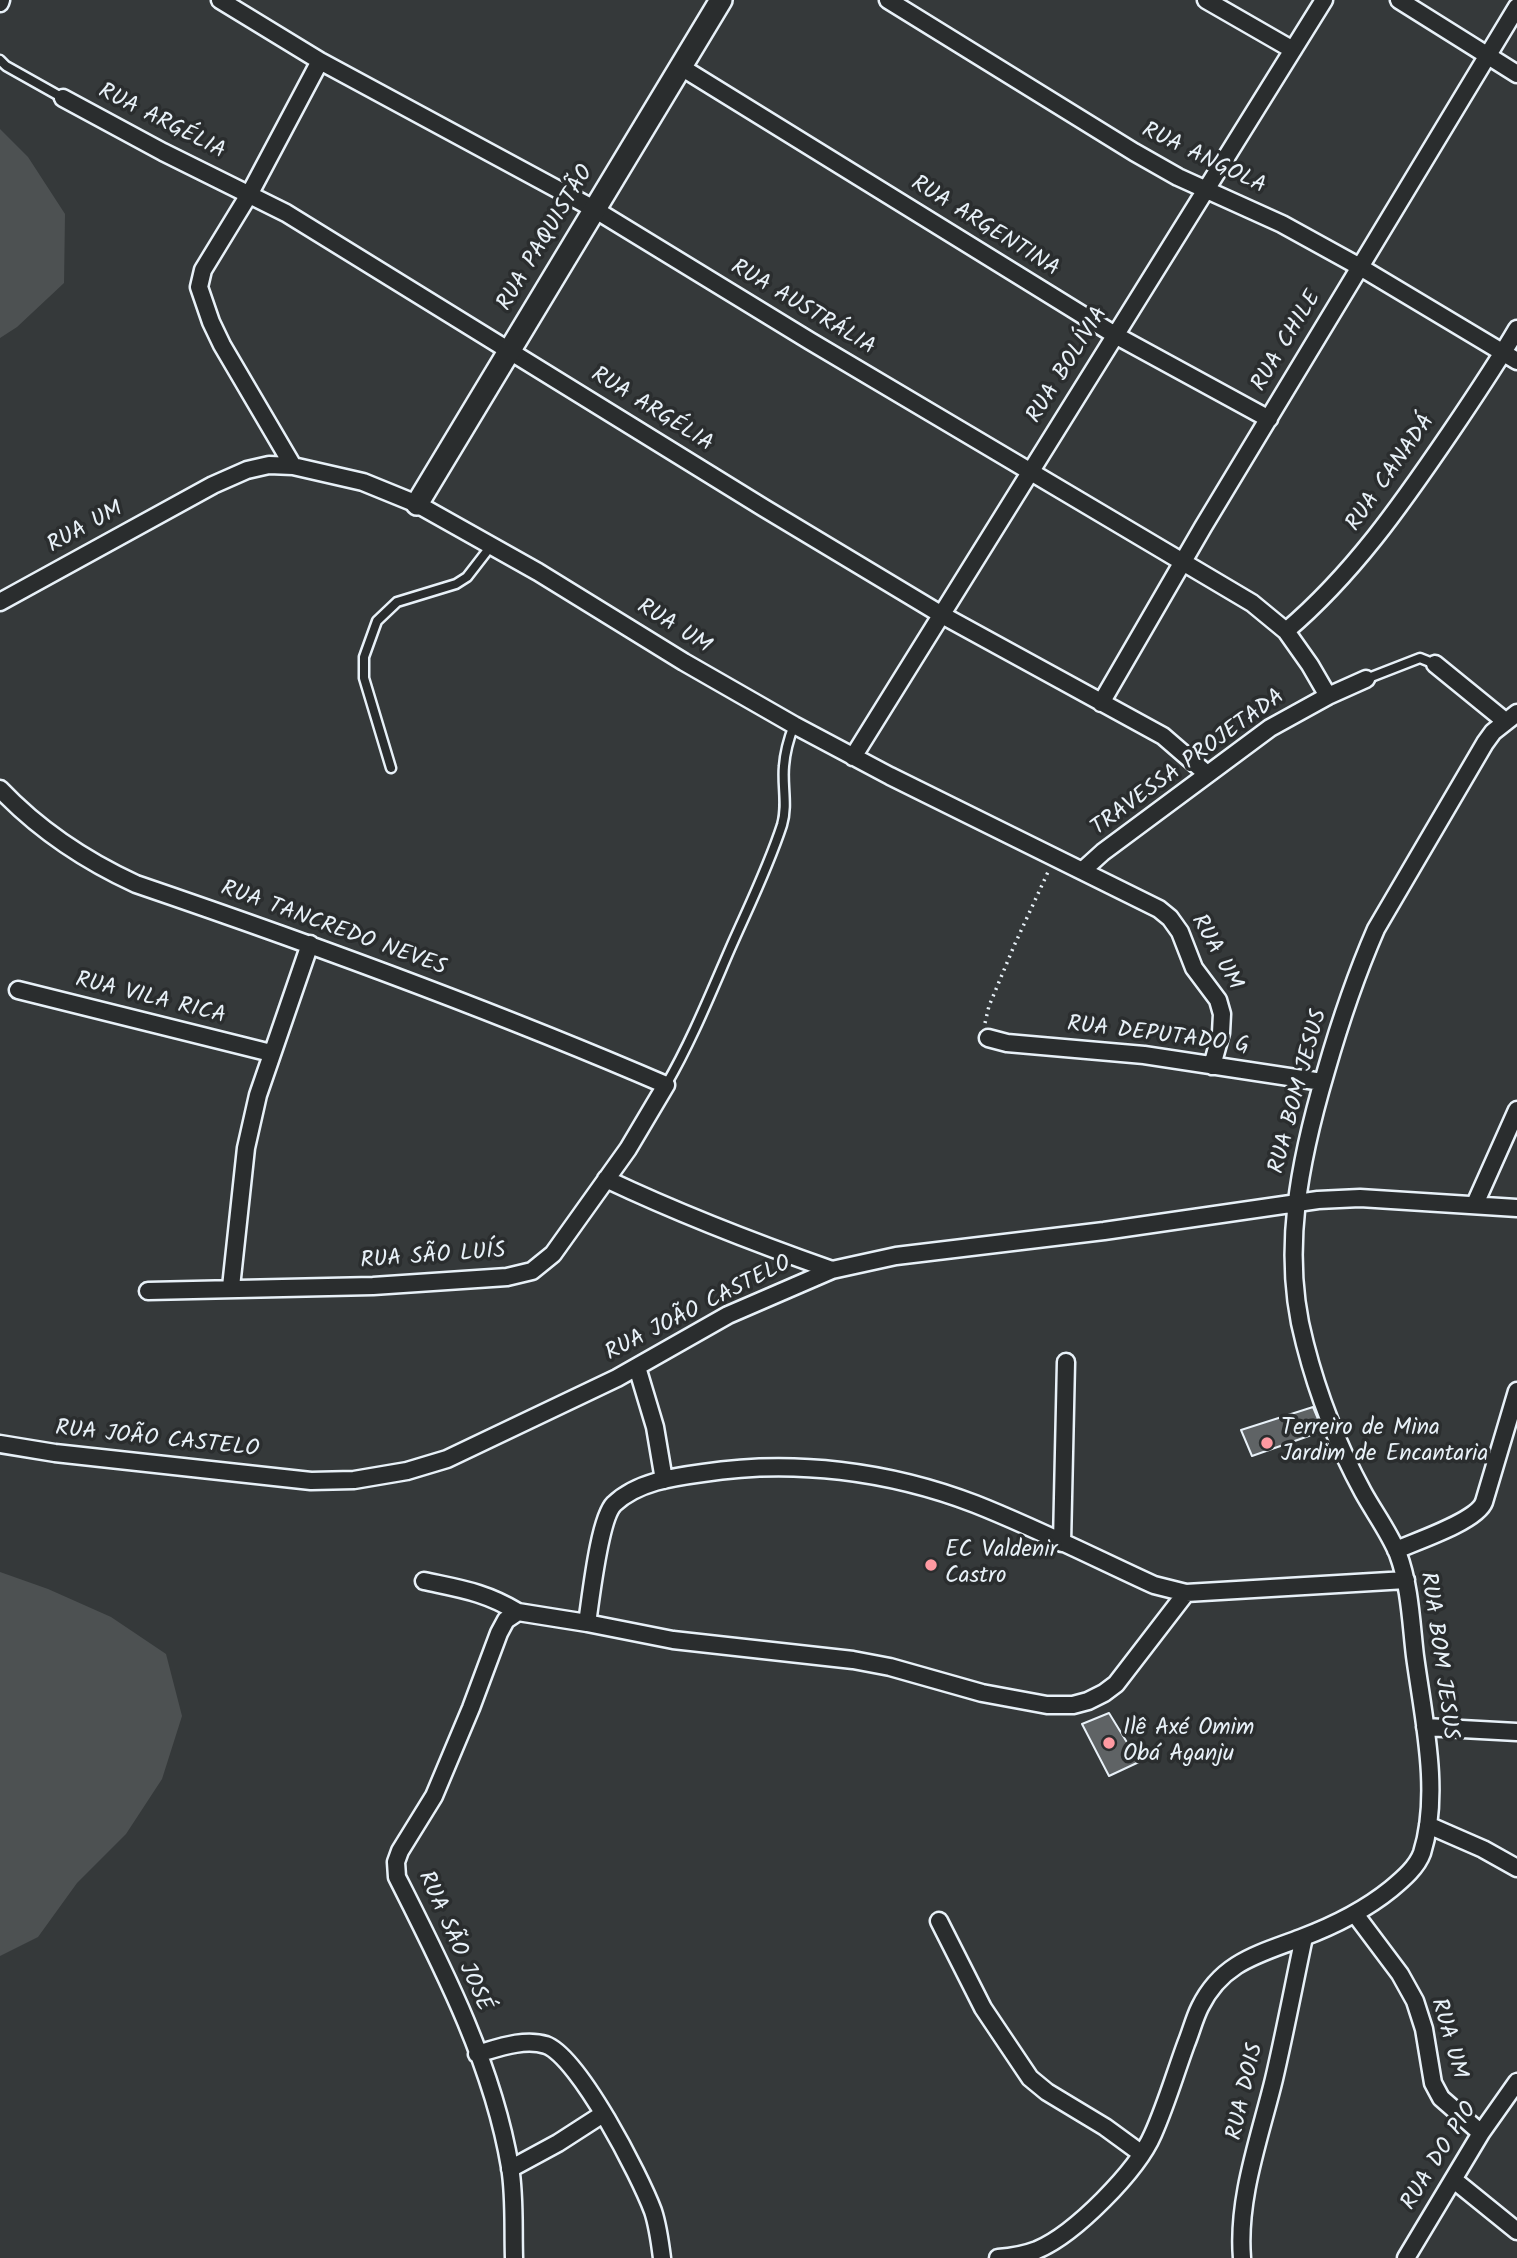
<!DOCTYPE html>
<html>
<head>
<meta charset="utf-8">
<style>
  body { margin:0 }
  canvas { display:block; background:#35393a }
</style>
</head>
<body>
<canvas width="1517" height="2258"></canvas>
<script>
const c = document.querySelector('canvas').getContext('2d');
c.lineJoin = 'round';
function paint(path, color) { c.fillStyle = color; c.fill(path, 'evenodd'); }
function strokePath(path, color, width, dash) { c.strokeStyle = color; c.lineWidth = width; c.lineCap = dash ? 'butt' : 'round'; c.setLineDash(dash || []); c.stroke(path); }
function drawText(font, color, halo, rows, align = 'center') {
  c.font = font + ' Kalam,sans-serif'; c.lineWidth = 7; c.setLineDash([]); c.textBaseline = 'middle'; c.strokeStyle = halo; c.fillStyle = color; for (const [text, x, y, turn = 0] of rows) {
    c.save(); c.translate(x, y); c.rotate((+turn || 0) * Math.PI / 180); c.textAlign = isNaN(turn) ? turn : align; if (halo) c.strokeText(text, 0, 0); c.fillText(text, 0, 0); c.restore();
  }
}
const green = new Path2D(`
  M 0,129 L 28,157 L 65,214 L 64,283 L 17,327 L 0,338 Z
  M 0,1572 L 48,1589 L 111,1617 L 166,1654 L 182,1716 L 162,1779 L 126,1834 L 77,1883 L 38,1937 L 0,1956 Z`);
const building = new Path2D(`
  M 1313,1407 L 1323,1431 L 1252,1456 L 1241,1430 Z
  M 1109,1713 L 1139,1762 L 1109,1776 L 1082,1724 Z`);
const path = new Path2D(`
  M 985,1023 L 989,1006 L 1014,946 L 1048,872`);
const service = new Path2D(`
  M 0,60 L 6,66 L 63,98
  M 1366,679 L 1420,658 L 1435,664
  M 391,768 L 364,678 L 364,657 L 377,621 L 397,602 L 456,584 L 467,577 L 491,546
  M 666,1085 C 691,1042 710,995 730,949 C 748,908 768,868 782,825 C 788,805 782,786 784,766 C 785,752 789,738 794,725`);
const minor = new Path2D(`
  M 220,0 L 320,61 L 594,209 L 810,341 L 1252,603 L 1286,631 L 1310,665 L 1328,696
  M 888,0 L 1134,152 L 1178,177 L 1282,224 L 1360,267 L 1517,361
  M 1206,0 L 1293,50
  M 1399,0 L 1517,74
  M 0,3 L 1,0
  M 681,67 L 1115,335 L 1269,419
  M 63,98 L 163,152 L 286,213 L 764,508 L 942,615 L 1163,736 L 1207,774
  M 293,466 L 222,345 L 211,322 L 199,287 L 203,270 L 250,193 L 320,61
  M 0,602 L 213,485 L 247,470 L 269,465 L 293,466 L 363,482 L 417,504 L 538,572 L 684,662 L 794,725 L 890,776 L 1159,909 L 1170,918 L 1180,932 L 1194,968 L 1218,1000 L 1222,1014 L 1221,1033 L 1212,1066
  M 1286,631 C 1353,574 1401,505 1450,433 C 1473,399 1496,365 1517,329
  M 1435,664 L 1505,721
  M 1101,703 L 1203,527 L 1517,7
  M 853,757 L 1324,0
  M 0,789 C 38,829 86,861 136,884 C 315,945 492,1010 666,1085 L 628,1149 L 553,1254 L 532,1271 L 507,1277 L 373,1286 L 148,1291
  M 1082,871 L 1103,852 L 1270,728 L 1328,696 L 1366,679
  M 18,990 L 271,1053
  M 988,1038 L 1007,1043 L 1144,1055 L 1322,1082
  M 606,1179 C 680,1214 755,1243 832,1270
  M 1475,1204 L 1517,1110
  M 231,1287 L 246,1148 L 258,1095 L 310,944
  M 637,1367 L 655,1427 L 664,1480
  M 0,1444 L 55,1453 L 311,1481 L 354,1480 L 407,1471 L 447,1459 L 617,1378 L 728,1315 L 832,1270 L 896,1256 L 1104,1231 L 1318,1200 L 1360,1198 L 1517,1208
  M 1062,1543 L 1066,1362
  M 1396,1550 C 1417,1541 1477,1521 1484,1502 L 1517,1391
  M 424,1581 C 461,1589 485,1592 518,1612
  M 587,1623 C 591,1598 599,1519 614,1504 C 637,1482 673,1477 703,1473 C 793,1459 889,1471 975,1504 C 1036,1528 1095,1558 1154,1585 L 1186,1593 L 1406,1580
  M 1425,1727 L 1517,1732
  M 1428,1825 L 1483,1849 L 1517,1868
  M 1355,1914 L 1400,1974 L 1415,2001 L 1424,2029 L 1433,2083 L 1441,2098 L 1481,2133
  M 939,1921 L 983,2008 L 1030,2078 L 1047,2092 L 1105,2127 L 1142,2154
  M 477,2054 C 498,2048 524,2038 546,2045 C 579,2057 640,2176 653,2211 C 658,2226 660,2242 662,2258
  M 510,2169 L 558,2143 L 603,2114
  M 1454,2180 L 1517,2231
  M 514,2258 C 513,2228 515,2196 510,2167 C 493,2065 443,1968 397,1877 L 396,1862 L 400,1851 L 434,1796 L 471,1708 L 499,1633 L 506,1620 L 518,1612 L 587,1623 L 673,1640 L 853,1660 L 890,1667 L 982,1693 L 1047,1705 L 1073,1705 L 1088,1701 L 1104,1693 L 1116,1684 L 1186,1593
  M 998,2258 C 1012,2257 1024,2255 1037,2250 C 1075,2234 1137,2171 1153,2134 C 1166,2105 1175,2074 1186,2044 C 1191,2032 1194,2019 1200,2007 C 1222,1962 1259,1954 1301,1938 C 1333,1926 1365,1910 1391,1889 C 1403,1879 1417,1867 1422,1853 C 1441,1793 1423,1716 1415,1656 C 1411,1622 1410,1586 1398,1554 C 1389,1532 1374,1512 1363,1492 C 1338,1446 1318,1395 1305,1344 C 1280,1253 1300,1159 1326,1071 C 1340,1022 1356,975 1376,929 L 1485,743 L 1493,732 L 1517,713
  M 1242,2258 C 1237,2198 1260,2137 1274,2079 C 1285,2032 1294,1984 1304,1937
  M 1406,2258 L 1481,2133 L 1517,2082`);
const tertiary = new Path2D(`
  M 417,504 L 721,0`);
const markers = [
  [1267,1443,7,"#ff9aa2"],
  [931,1565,7,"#ff9aa2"],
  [1109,1743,7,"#ff9aa2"]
];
const streetNames = [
  ["RUA ARGÉLIA",161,123,27],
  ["RUA ANGOLA",1203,160,26],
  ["RUA ARGENTINA",984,228,32],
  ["RUA PAQUISTÃO",547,239,-59],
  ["RUA AUSTRÁLIA",802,309,31],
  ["RUA CHILE",1288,342,-59],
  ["RUA BOLÍVIA",1069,366,-58],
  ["RUA ARGÉLIA",651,411,32],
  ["RUA CANADÁ",1392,474,-55],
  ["RUA UM",86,529,-29],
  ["RUA UM",673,628,32],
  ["TRAVESSA PROJETADA",1189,764,-36],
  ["RUA TANCREDO NEVES",333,930,20],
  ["RUA UM",1215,953,61],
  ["RUA VILA RICA",150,1000,14],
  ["RUA DEPUTADO G",1158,1037,7],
  ["RUA BOM JESUS",1300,1092,-75],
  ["RUA SÃO LUÍS",433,1258,-4],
  ["RUA JOÃO CASTELO",699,1310,-27],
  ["RUA JOÃO CASTELO",157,1441,6],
  ["RUA BOM JESUS",1437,1656,82],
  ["RUA SÃO JOSÉ",453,1942,66],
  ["RUA UM",1447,2039,74],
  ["RUA DOIS",1247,2092,-77],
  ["RUA DO PIO",1441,2157,-58]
];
const poiNames = [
  ["Terreiro de Mina",1281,1430],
  ["Jardim de Encantaria",1281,1456],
  ["EC Valdenir",945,1552],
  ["Castro",945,1578],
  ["Ilê Axé Omim",1123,1730],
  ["Obá Aganju",1123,1756]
];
paint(green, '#4d5152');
paint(building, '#5f6365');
strokePath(building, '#e8f1f8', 2);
strokePath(service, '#e8f1f8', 13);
strokePath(minor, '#e8f1f8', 21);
strokePath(tertiary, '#e8f1f8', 26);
strokePath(path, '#e8f1f8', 3.5, [2, 5]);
strokePath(service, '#2a2d2e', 8);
strokePath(minor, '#2a2d2e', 16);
strokePath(tertiary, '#2a2d2e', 21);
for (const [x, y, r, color] of markers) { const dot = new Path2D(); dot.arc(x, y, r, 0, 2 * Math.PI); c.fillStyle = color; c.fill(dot); strokePath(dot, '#2a2d2e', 2.5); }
drawText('23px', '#e8f1f8', '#2a2d2e', streetNames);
drawText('23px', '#e8f1f8', '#2a2d2e', poiNames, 'left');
</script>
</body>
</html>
